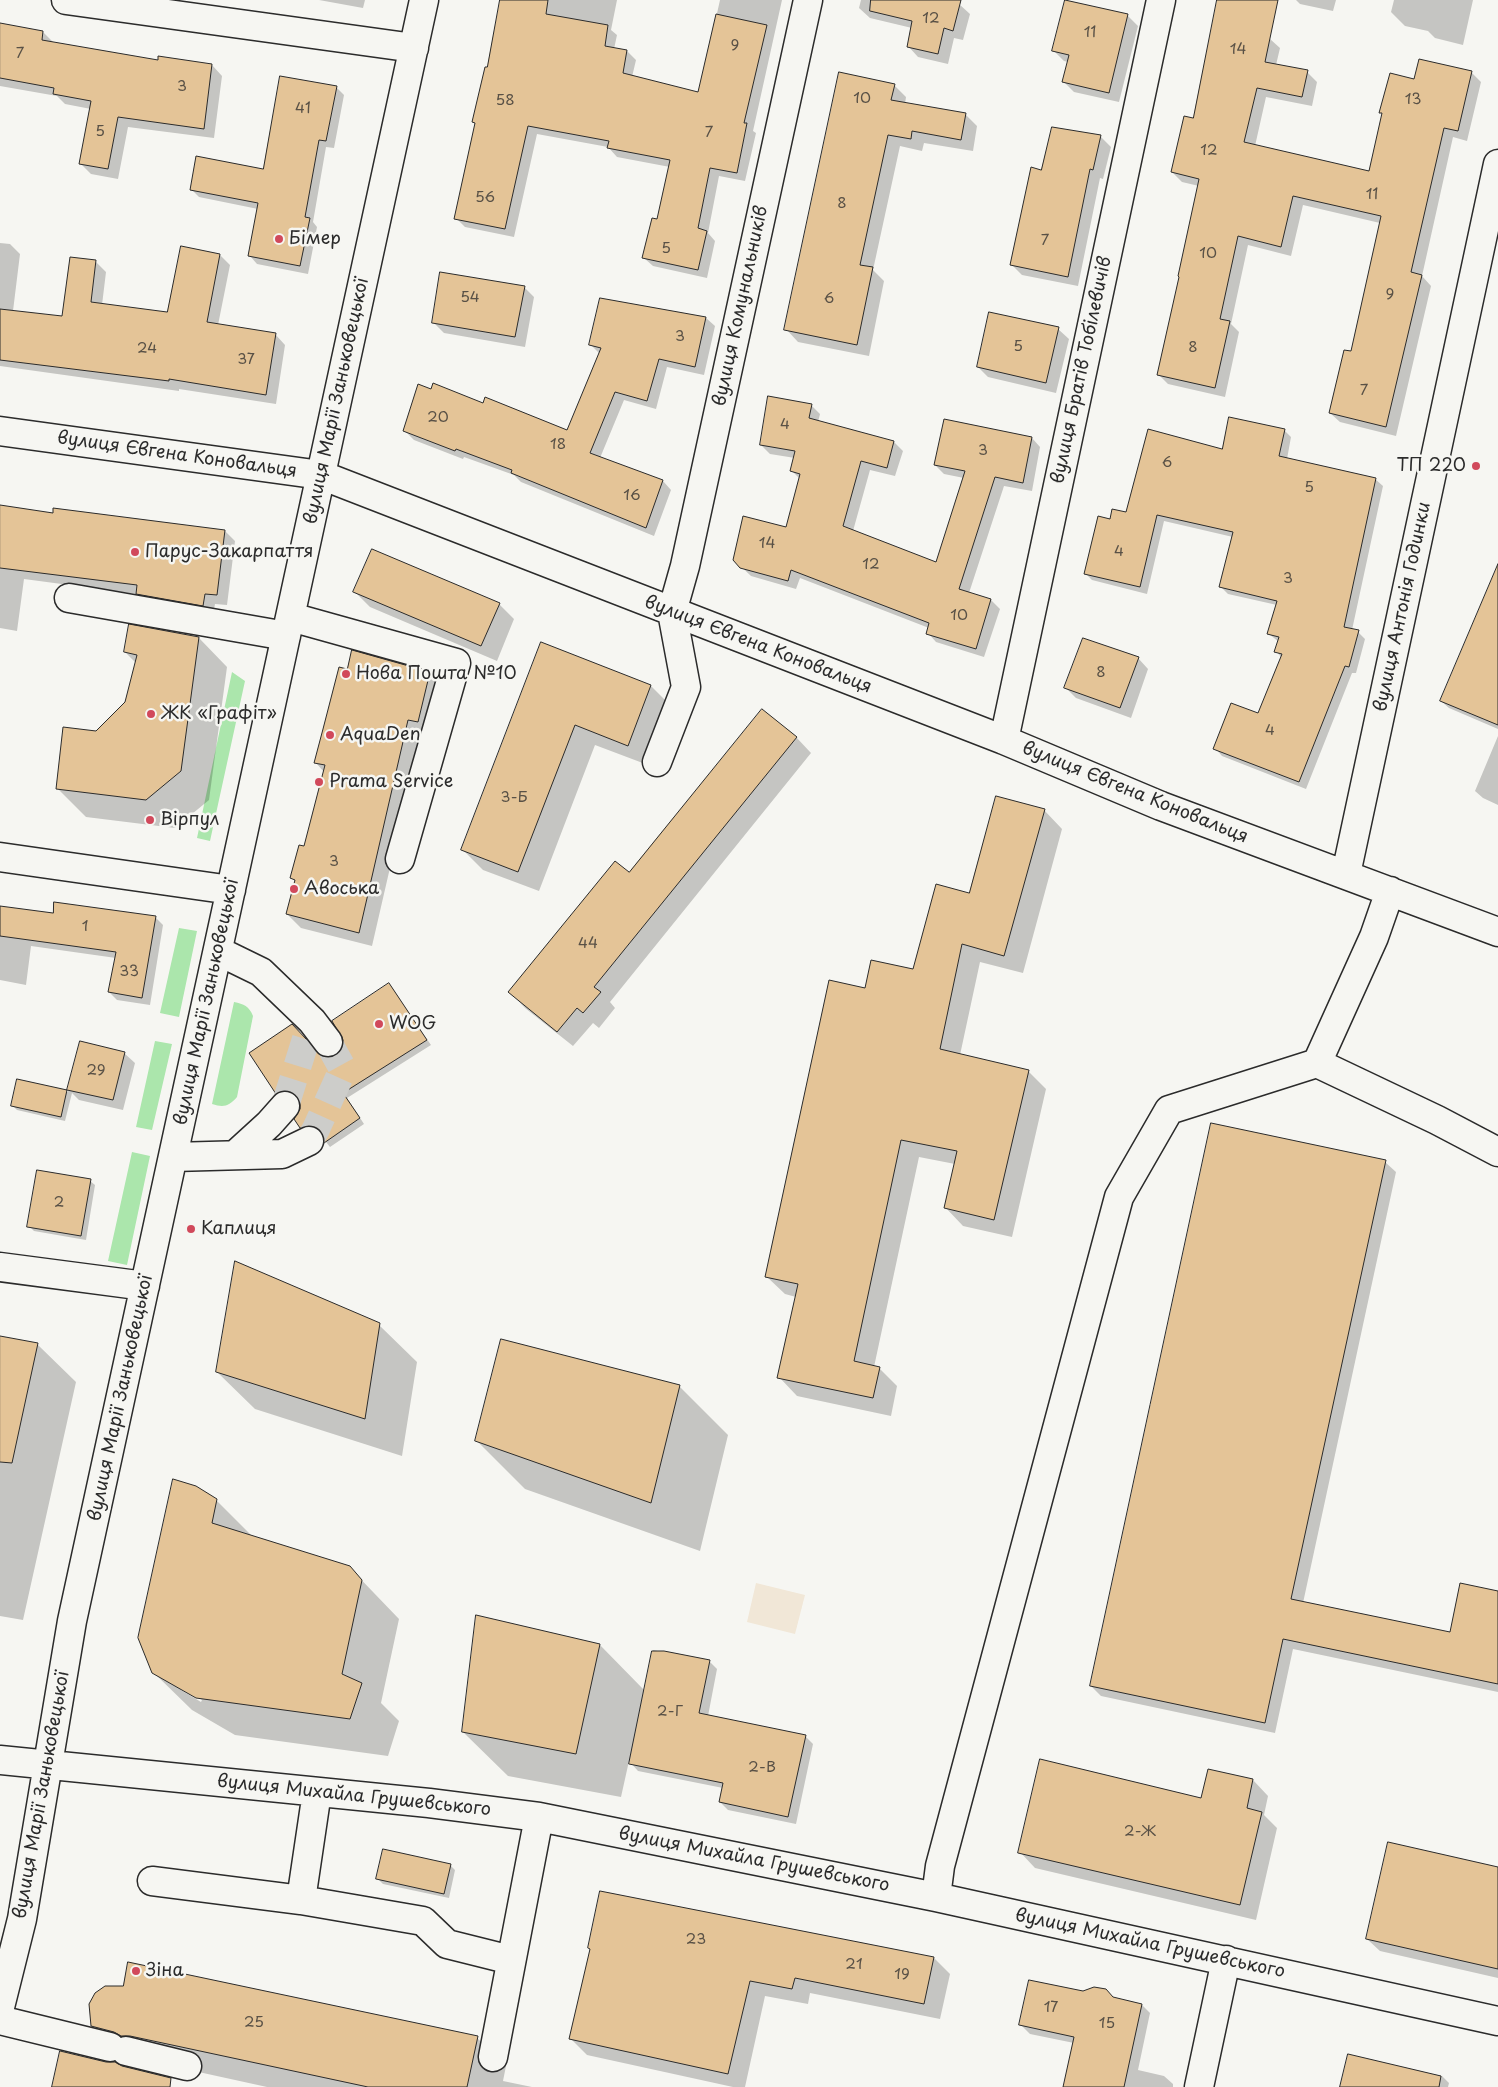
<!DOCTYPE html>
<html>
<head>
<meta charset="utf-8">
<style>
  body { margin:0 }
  canvas { display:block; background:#f6f6f2 }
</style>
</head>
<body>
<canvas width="1498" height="2087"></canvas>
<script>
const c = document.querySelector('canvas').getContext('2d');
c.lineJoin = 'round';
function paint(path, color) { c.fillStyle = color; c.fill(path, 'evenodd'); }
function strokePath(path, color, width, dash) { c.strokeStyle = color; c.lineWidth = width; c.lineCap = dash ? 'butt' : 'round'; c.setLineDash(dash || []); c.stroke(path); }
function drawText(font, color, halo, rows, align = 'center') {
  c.font = font + ' "Playpen Sans",sans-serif'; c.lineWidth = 5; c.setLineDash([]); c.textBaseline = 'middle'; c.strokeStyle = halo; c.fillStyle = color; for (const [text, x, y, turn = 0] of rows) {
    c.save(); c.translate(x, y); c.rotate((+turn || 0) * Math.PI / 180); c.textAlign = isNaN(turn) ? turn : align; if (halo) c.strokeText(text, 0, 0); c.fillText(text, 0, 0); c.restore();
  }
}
const built = new Path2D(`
  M 756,1583 L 805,1595 L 795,1634 L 747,1622 Z`);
const green = new Path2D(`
  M 232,672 L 245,681 L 210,841 L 197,838 Z
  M 179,928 L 197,931 L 179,1017 L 160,1013 Z
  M 234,1002 C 244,1004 249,1006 253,1016 L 237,1097 C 229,1106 224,1108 212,1104 Z
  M 155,1041 L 172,1044 L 152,1130 L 136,1127 Z
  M 132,1152 L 150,1156 L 127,1265 L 108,1261 Z`);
const shadow = new Path2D(`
  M 319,0 L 365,0 L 363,8 Z
  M 501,0 L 617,0 L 611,30 L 617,35 L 614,49 L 627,51 L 636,60 L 632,77 L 699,94 L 720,0 L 782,0 L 753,131 L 756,133 L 745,181 L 719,176 L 708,233 L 715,241 L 707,278 L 653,266 L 644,258 L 658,221 L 670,167 L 617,157 L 608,147 L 537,134 L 514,237 L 465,227 L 456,218 L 476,124 L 474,122 L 488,69 Z
  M 861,0 L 942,0 L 959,4 L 970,14 L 963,40 L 954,38 L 948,64 L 918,57 L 908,46 L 912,28 L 870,18 L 859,8 Z
  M 1296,0 L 1336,0 L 1333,11 L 1300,4 Z
  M 1394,0 L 1473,0 L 1463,45 L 1435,38 L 1428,31 L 1405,26 L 1391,12 Z
  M 1127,15 L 1138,26 L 1119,102 L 1074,92 L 1064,82 L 1068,62 L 1064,61 L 1054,51 Z
  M 0,25 L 43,32 L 54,43 L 159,62 L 212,65 L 222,76 L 214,138 L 128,127 L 118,179 L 91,174 L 81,164 L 91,109 L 65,104 L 57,96 L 0,86 Z
  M 1270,39 L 1280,48 L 1276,65 L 1307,72 L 1317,82 L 1312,106 L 1266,97 L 1255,146 L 1370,173 L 1383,115 L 1381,112 L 1415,80 L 1471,72 L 1481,82 L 1467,141 L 1453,137 L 1422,276 L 1431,286 L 1396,436 L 1340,422 L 1330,413 L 1352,353 L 1380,223 L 1303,205 L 1291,256 L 1248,245 L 1231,324 L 1239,332 L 1225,397 L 1168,384 L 1158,374 L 1199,186 L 1182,182 L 1172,172 L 1194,119 Z
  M 894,85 L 906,97 L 905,104 L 965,114 L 977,126 L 973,151 L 924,143 L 922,151 L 900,146 L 873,270 L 884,281 L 869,356 L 798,342 L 786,329 Z
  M 336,87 L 344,95 L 334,148 L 326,147 L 313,222 L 317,227 L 308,274 L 257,264 L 250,256 L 258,209 L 199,197 L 191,189 L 264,170 Z
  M 1100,136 L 1111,147 L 1103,179 L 1100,178 L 1078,286 L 1022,275 L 1012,265 L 1042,172 Z
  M 0,243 L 10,244 L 20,254 L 13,311 L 63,317 L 96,262 L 106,272 L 102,305 L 168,313 L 220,255 L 230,265 L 218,325 L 275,334 L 285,345 L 276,404 L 179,389 L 179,391 L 0,366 Z
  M 524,287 L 534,297 L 525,347 L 444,333 L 433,322 Z
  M 706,318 L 715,326 L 704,375 L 667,367 L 656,409 L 624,400 L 600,458 L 663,481 L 671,490 L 654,536 L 521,482 L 514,475 L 464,457 L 463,459 L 414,440 L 405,431 L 431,390 L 484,404 L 567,432 L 599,353 L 590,344 Z
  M 1058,329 L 1069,339 L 1056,393 L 988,377 L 978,367 Z
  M 811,405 L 820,414 L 818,422 L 894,442 L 903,451 L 895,476 L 870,470 L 853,531 L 936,564 L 964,478 L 944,474 L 935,465 L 1032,438 L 1040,447 L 1032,491 L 1004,486 L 969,593 L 991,600 L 1000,609 L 984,657 L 936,642 L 928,633 L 929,628 L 800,578 L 796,589 L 751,576 L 734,560 L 787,528 L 800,479 L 792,471 L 795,458 L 770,454 L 761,445 Z
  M 1284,430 L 1291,437 L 1287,459 L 1375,479 L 1383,486 L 1352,630 L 1358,632 L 1365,639 L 1356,673 L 1352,673 L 1306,789 L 1222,756 L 1215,748 L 1259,715 L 1281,657 L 1276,651 L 1279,642 L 1269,634 L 1277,605 L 1228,594 L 1221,587 L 1233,537 L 1164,521 L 1147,594 L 1092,580 L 1085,573 L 1111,521 L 1127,514 L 1223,450 Z
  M 0,506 L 54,514 L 225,531 L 235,541 L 227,605 L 215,604 L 213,615 L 147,604 L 137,594 L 24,579 L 17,631 L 0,628 Z
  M 1498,567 L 1498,729 L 1449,708 L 1441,701 Z
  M 355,592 L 499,604 L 514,619 L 497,661 L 370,607 Z
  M 199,638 L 227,667 L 209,800 L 175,828 L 86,817 L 57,788 L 97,733 L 126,702 L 136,663 L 125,652 Z
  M 542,644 L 651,686 L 671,706 L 648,765 L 595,745 L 539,891 L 483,870 L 463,850 Z
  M 1138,658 L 1148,669 L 1131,718 L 1076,698 L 1066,688 Z
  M 429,673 L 443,687 L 431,735 L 421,733 L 372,946 L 301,928 L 287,914 L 296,882 L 291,877 L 305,848 L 324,772 L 316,763 Z
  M 1498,736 L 1498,805 L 1483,798 L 1475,791 Z
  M 796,737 L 811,753 L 610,1002 L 615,1008 L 599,1028 L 593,1023 L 573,1046 L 525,1008 L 510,992 L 629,874 Z
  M 1044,810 L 1062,829 L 1023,973 L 980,962 L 960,1055 L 1028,1071 L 1046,1089 L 1012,1237 L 963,1226 L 945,1207 L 955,1164 L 919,1157 L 874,1367 L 879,1368 L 897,1386 L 891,1416 L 797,1396 L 779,1377 L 796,1297 L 785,1294 L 766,1276 L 866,989 L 914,971 L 970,895 Z
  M 0,907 L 54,915 L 155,917 L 163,925 L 150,1005 L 117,1000 L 109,992 L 116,958 L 31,946 L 26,985 L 0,980 Z
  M 389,985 L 431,1045 L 347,1098 L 364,1124 L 330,1147 L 326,1142 L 323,1132 L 315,1130 L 306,1132 L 301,1127 L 302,1109 L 299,1098 L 293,1095 L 282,1098 L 277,1093 L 322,1057 L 330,1059 L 338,1056 Z
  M 80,1042 L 124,1053 L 135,1063 L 123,1110 L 79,1100 L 72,1093 L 65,1121 L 17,1110 L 12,1105 L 18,1080 L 68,1092 Z
  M 1385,1162 L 1396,1172 L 1303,1603 L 1451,1634 L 1498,1592 L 1498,1692 L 1293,1649 L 1275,1733 L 1101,1696 L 1091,1686 Z
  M 90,1181 L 95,1185 L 86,1240 L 34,1231 L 29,1226 Z
  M 379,1325 L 417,1362 L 402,1456 L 255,1409 L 217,1372 Z
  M 9,1339 L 38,1345 L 76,1382 L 23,1620 L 0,1616 L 0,1394 Z
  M 679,1386 L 728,1435 L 700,1551 L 525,1489 L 476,1440 Z
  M 216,1500 L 254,1538 L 349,1567 L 399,1619 L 381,1703 L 399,1721 L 388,1756 L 235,1735 L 192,1710 L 153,1672 ZM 181,1687 L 202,1700 L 201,1702 L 181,1690 Z
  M 477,1617 L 600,1645 L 645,1691 L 653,1650 L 709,1661 L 717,1669 L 708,1716 L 805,1736 L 813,1744 L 796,1824 L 728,1810 L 720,1802 L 723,1788 L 638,1771 L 629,1761 L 621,1797 L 508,1776 L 463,1732 Z
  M 1209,1770 L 1253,1780 L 1268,1796 L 1264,1815 L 1277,1828 L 1256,1920 L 1035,1868 L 1020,1852 L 1202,1799 Z
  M 450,1865 L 455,1870 L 449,1898 L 383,1884 L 378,1879 Z
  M 1498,1868 L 1498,1978 L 1380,1951 L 1367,1939 Z
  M 601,1892 L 934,1958 L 950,1974 L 940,2019 L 810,1993 L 808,2004 L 765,1996 L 745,2087 L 733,2087 L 587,2055 L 571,2039 L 591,1949 Z
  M 1142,2005 L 1150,2013 L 1138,2070 L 1164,2076 L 1173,2084 L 1173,2087 L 1065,2087 L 1074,2043 L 1030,2034 L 1021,2025 Z
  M 93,2026 L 477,2038 L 506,2066 L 503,2081 L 532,2087 L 267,2087 L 121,2055 Z
  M 1349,2056 L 1442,2076 L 1449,2083 L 1448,2087 L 1341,2087 Z`);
const building = new Path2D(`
  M 500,0 L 548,0 L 546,14 L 608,25 L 605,46 L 627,50 L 623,73 L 698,92 L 716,14 L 767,25 L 744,123 L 747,123 L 737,173 L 710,168 L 698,228 L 707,231 L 698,270 L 642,258 L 652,218 L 657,219 L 670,160 L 607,148 L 609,141 L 528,126 L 505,229 L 454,219 L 475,123 L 472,122 L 485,67 L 487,67 Z
  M 871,0 L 961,0 L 953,31 L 944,28 L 938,54 L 907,47 L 912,21 L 870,11 Z
  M 1065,0 L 1128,14 L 1109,93 L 1062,82 L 1069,55 L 1052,51 Z
  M 1217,0 L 1278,0 L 1265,62 L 1308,70 L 1302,97 L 1257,88 L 1244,142 L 1369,171 L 1382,113 L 1379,113 L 1390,73 L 1414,79 L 1419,59 L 1472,71 L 1458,131 L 1444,128 L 1411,272 L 1422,275 L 1386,427 L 1329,413 L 1344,350 L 1351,351 L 1381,216 L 1293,196 L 1281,247 L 1238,236 L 1220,319 L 1230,321 L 1215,388 L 1157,375 L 1179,277 L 1178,276 L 1199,179 L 1171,172 L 1184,116 L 1193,118 Z
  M 0,23 L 43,31 L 42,40 L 158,60 L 158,56 L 212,64 L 204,129 L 118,117 L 108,169 L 79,164 L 91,101 L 53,94 L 54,88 L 0,78 Z
  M 839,72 L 895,84 L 891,100 L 966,113 L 961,140 L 912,131 L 911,139 L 888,135 L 860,265 L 873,267 L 857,345 L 784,330 Z
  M 280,76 L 337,86 L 326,141 L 319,140 L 305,217 L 310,218 L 300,266 L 248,256 L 258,203 L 190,190 L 196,156 L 263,169 Z
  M 1052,127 L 1101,135 L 1093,170 L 1090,169 L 1068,277 L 1010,265 L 1031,167 L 1041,170 Z
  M 181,246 L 220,254 L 207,322 L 276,333 L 266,395 L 169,379 L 169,381 L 0,360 L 0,309 L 62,316 L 70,257 L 96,260 L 91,302 L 167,312 Z
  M 440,272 L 525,286 L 515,337 L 432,323 Z
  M 600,298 L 706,317 L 695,367 L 659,359 L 647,401 L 615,392 L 590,453 L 663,480 L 646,528 L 511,473 L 512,470 L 456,449 L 455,451 L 403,431 L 418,384 L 431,389 L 433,383 L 483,403 L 485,397 L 567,430 L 601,348 L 589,345 Z
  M 989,312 L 1059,327 L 1046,383 L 977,367 Z
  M 768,396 L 812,404 L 809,418 L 894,441 L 887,468 L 861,461 L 843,526 L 936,562 L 965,471 L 934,465 L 944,419 L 1032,437 L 1023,483 L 995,477 L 959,589 L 991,599 L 976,649 L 926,634 L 929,623 L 791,570 L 788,581 L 740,568 L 733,560 L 743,516 L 786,527 L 800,474 L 790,471 L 795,451 L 760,445 Z
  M 1229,417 L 1285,429 L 1279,456 L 1376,478 L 1344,627 L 1359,630 L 1349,667 L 1345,666 L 1299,782 L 1213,749 L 1231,703 L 1258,713 L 1282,654 L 1274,652 L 1279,637 L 1267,634 L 1277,601 L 1219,587 L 1233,532 L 1157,515 L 1140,587 L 1084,574 L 1098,516 L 1110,519 L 1112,509 L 1126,512 L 1148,429 L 1222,449 Z
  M 0,505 L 53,513 L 53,508 L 225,530 L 217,595 L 205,594 L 203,606 L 136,594 L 137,585 L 0,568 Z
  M 372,549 L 500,603 L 481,646 L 353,592 Z
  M 1498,564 L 1498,725 L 1440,701 Z
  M 129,624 L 199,637 L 181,771 L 146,800 L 56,789 L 63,727 L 96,731 L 125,702 L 137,655 L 124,652 Z
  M 1083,638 L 1139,657 L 1120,708 L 1064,688 Z
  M 541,642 L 651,685 L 628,746 L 575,725 L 518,872 L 461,850 Z
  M 352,650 L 430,672 L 418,722 L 408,720 L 359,933 L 286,914 L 295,880 L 290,878 L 299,845 L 304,846 L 325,765 L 314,763 L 323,729 L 339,667 L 347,669 Z
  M 762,709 L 797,737 L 594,987 L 601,992 L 583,1013 L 577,1008 L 557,1032 L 508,992 L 615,861 L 629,872 Z
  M 996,796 L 1045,809 L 1004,956 L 962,944 L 940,1049 L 1029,1070 L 994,1220 L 944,1208 L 957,1151 L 901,1140 L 854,1361 L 880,1367 L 873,1398 L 777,1378 L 798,1284 L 765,1277 L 829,980 L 865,988 L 871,960 L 913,969 L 936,884 L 969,893 Z
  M 54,902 L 156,916 L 142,998 L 108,992 L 116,952 L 0,936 L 0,906 L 53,913 Z
  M 389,983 L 427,1040 L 343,1093 L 360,1118 L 324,1143 L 323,1134 L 317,1128 L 310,1125 L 300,1128 L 294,1119 L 300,1109 L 300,1102 L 296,1095 L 288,1091 L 276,1094 L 249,1053 L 292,1024 L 322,1056 L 330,1058 L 337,1055 L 342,1048 L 343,1040 L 332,1021 Z
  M 80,1041 L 125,1052 L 113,1100 L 67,1090 Z
  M 17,1079 L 67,1090 L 61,1117 L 11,1106 Z
  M 1211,1123 L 1386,1160 L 1291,1599 L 1450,1632 L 1460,1583 L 1498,1591 L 1498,1684 L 1283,1639 L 1265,1723 L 1090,1686 Z
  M 37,1170 L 91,1179 L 81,1236 L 27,1227 Z
  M 235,1261 L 380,1323 L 365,1419 L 216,1372 Z
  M 0,1336 L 38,1343 L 12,1463 L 0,1462 Z
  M 501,1339 L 680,1385 L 651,1503 L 475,1441 Z
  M 173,1479 L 196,1486 L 217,1499 L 212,1523 L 350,1566 L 362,1580 L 342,1674 L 362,1683 L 350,1719 L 196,1698 L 152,1673 L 138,1638 Z
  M 476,1615 L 600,1644 L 576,1754 L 462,1732 Z
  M 652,1651 L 664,1651 L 710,1660 L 699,1713 L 806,1735 L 788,1817 L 719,1802 L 723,1783 L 629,1764 Z
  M 1040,1759 L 1201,1798 L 1208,1769 L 1253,1779 L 1247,1808 L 1262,1812 L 1240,1905 L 1018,1853 Z
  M 1388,1842 L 1498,1867 L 1498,1969 L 1366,1939 Z
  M 383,1849 L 451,1864 L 444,1894 L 376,1879 Z
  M 600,1891 L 934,1957 L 924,2004 L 795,1978 L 792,1989 L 750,1981 L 728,2074 L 569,2039 L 590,1949 L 588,1948 Z
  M 128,1962 L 478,2036 L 467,2087 L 368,2087 L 130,2036 L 121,2036 L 114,2032 L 91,2026 L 89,2004 L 95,1993 L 105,1986 L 123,1986 Z
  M 1029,1980 L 1083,1991 L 1094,1987 L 1106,1989 L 1113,1997 L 1142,2004 L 1124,2087 L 1063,2087 L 1074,2037 L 1019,2025 Z
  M 60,2051 L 106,2062 L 115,2062 L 122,2066 L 171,2078 L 170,2087 L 52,2087 Z
  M 1348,2054 L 1441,2076 L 1439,2087 L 1340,2087 Z`);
const minorTunnel = new Path2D(`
  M 285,1106 L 306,1039
  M 309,1141 L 316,1129 L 343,1069 L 328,1042`);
const minor = new Path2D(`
  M 66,0 L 414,48
  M 0,431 L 321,475 L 1004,740 L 1161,806 L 1498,932
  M 69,598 L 286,636
  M 291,617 L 456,663 L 400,859
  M 1004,740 L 1161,0
  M 657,762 L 686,687 L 672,612 L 685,566 L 808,0
  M 0,857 L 231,890
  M 1346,874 L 1498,164
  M 218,951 L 261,972 L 312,1021 L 328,1042
  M 1317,1063 L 1437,1120 L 1498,1152
  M 235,1155 L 269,1124 L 285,1106
  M 173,1157 L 282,1154 L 309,1141
  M 0,1267 L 145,1286
  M 0,1760 L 429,1803 L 539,1817 L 936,1897 L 1498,2021
  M 152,1881 L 301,1900 L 423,1921 L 447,1944 L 511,1960
  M 936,1897 L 940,1866 L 1119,1197 L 1169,1110 L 1317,1063 L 1374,937 L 1390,891
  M 301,1900 L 317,1792
  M 0,2007 L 22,1919 L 72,1621 L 424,0
  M 0,2020 L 110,2047
  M 126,2051 L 187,2066
  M 493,2057 L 539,1817
  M 1199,2087 L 1226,1960`);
const markers = [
  [279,239,5,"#d1495b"],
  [1476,466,5,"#d1495b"],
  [135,552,5,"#d1495b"],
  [346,674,5,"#d1495b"],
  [151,714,5,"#d1495b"],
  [330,735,5,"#d1495b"],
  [319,782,5,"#d1495b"],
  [150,820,5,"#d1495b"],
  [294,889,5,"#d1495b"],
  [379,1024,5,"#d1495b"],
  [191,1229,5,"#d1495b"],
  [136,1971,5,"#d1495b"]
];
const numberNames = [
  ["12",931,19],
  ["11",1090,33],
  ["9",735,46],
  ["14",1238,50],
  ["7",20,54],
  ["3",182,87],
  ["10",862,99],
  ["13",1413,100],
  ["58",505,101],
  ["41",303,109],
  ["5",100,132],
  ["7",709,133],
  ["12",1209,151],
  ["11",1372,195],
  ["56",485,198],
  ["8",842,204],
  ["7",1045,241],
  ["5",666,249],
  ["10",1208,254],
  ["9",1390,295],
  ["54",470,298],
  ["6",829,299],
  ["3",680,337],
  ["5",1018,347],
  ["8",1193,348],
  ["24",147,349],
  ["37",246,360],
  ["7",1364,391],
  ["20",438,418],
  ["4",785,425],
  ["18",558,445],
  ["3",983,451],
  ["6",1167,463],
  ["5",1309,488],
  ["16",632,496],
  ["14",767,544],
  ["4",1119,552],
  ["12",871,565],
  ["3",1288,579],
  ["10",959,616],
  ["8",1101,673],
  ["4",1270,731],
  ["3-Б",514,798],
  ["3",334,862],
  ["1",85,927],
  ["44",588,944],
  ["33",129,972],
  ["29",96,1071],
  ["2",59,1203],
  ["2-Г",670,1712],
  ["2-В",762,1768],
  ["2-Ж",1140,1832],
  ["23",696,1940],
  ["21",854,1965],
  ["19",902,1975],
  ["17",1051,2008],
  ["25",254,2023],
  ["15",1107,2024]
];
const poiNames = [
  ["Бімер",289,239],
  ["ТП 220",1466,466,"right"],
  ["Парус-Закарпаття",145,552],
  ["Нова Пошта №10",356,674],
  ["ЖК «Графіт»",161,714],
  ["AquaDen",340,735],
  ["Prama Service",329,782],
  ["Вірпул",160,820],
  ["Авоська",304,889],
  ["WOG",389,1024],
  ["Каплиця",201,1229],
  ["Зіна",146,1971]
];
const streetNames = [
  ["вулиця Комунальників",741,306,-78],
  ["вулиця Братів Тобілевичів",1082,370,-78],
  ["вулиця Марії Заньковецької",337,401,-78],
  ["вулиця Євгена Коновальця",177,455,8],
  ["вулиця Антонія Годинки",1403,607,-78],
  ["вулиця Євгена Коновальця",758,645,21],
  ["вулиця Євгена Коновальця",1135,793,22],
  ["вулиця Марії Заньковецької",207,1002,-78],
  ["вулиця Марії Заньковецької",121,1398,-78],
  ["вулиця Марії Заньковецької",42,1795,-80],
  ["вулиця Михайла Грушевського",354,1796,6],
  ["вулиця Михайла Грушевського",754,1860,11],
  ["вулиця Михайла Грушевського",1150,1944,12]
];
paint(built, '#f1e7d7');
paint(green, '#abe6ac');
paint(shadow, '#0003');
paint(building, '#e4c497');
strokePath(building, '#2b2b2b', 1);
strokePath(minorTunnel, '#cdcdca', 28, [28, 14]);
strokePath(minor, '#2b2b2b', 31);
strokePath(minor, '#f6f6f2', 28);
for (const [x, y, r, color] of markers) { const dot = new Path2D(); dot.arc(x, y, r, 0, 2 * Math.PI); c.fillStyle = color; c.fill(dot); strokePath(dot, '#f6f6f2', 2); }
drawText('15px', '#595146', null, numberNames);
drawText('18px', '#2b2b2b', '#f6f6f2', poiNames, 'left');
drawText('18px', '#2b2b2b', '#f6f6f2', streetNames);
</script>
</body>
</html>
